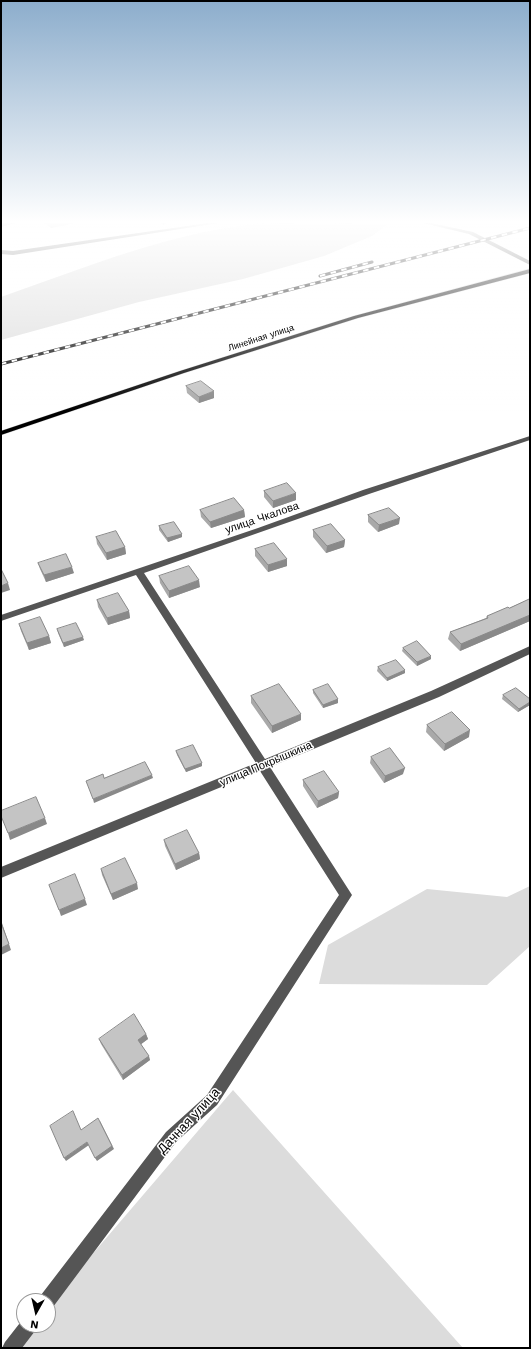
<!DOCTYPE html>
<html>
<head>
<meta charset="utf-8">
<style>
  body { margin:0 }
  #map { position:relative; width:531px; height:1349px; overflow:hidden; background:#fff; font-family:"Work Sans",sans-serif }
  canvas { display:block }
  .frame { position:absolute; inset:0; border:2px solid #000; pointer-events:none }
  .north { position:absolute; left:16px; top:1293px; width:40px; height:40px; box-sizing:border-box; background:#fff; border:1px solid #999; border-radius:50%; rotate:188deg; font-size:11px; font-weight:700; line-height:16px; text-align:center; color:#000 }
  .north::after { content:''; display:block; margin:auto; width:14px; height:18px; background:#000; clip-path:polygon(50% 0,100% 100%,50% 72%,0 100%) }
</style>
</head>
<body>
<div id="map">
<canvas width="531" height="1349"></canvas>
<div class="frame"></div>
<div class="north">N</div>
</div>
<script>
const c = document.querySelector('canvas').getContext('2d');
c.lineJoin = 'round';
function paint(path, color) { c.fillStyle = color; c.fill(path, 'evenodd'); }
function strokePath(path, color, width, dash) { c.strokeStyle = color; c.lineWidth = width; c.lineCap = dash ? 'butt' : 'round'; c.setLineDash(dash || []); c.stroke(path); }
function drawText(font, color, halo, rows, align = 'center') {
  c.font = font + ' "Work Sans",sans-serif'; c.lineWidth = 3; c.setLineDash([]); c.textBaseline = 'middle'; c.strokeStyle = halo; c.fillStyle = color; for (const [text, x, y, turn = 0] of rows) {
    c.save(); c.translate(x, y); c.rotate((+turn || 0) * Math.PI / 180); c.textAlign = isNaN(turn) ? turn : align; if (halo) c.strokeText(text, 0, 0); c.fillText(text, 0, 0); c.restore();
  }
}
const green = new Path2D(`
  M 264,223 L 388,224 L 372,236 L 324,256 L 243,279 L 139,302 L 1,340 L 1,297 C 87,267 173,231 264,223 Z
  M 530,886 L 530,946 L 487,985 L 319,984 L 328,945 L 427,889 L 507,897 Z
  M 233,1090 L 463,1348 L 12,1348 L 32,1325 L 48,1325 L 48,1306 Z`);
const minor = new Path2D(`
  M 1,223 L 16,223 L 1,227 Z
  M 161,223 L 167,223 L 163,225 Z
  M 208,223 L 219,223 L 13,255 L 1,254 L 1,250 L 13,251 Z
  M 423,223 L 431,223 L 473,232 L 530,261 L 530,265 L 469,234 Z
  M 530,436 L 530,440 L 369,494 L 144,573 L 265,759 L 431,691 L 530,646 L 530,654 L 439,697 L 270,767 L 352,895 L 217,1105 L 176,1142 L 53,1307 L 48,1309 L 48,1301 L 39,1301 L 41,1295 L 166,1132 L 207,1095 L 339,895 L 260,771 L 1,878 L 1,867 L 256,763 L 136,575 L 1,621 L 1,615 L 258,528 L 363,490 Z
  M 23,1319 L 24,1325 L 37,1325 L 35,1331 L 22,1348 L 2,1348 L 5,1342 Z`);
const major = new Path2D(`
  M 530,269 L 530,273 L 358,318 L 184,373 L 1,435 L 1,431 L 180,371 L 354,316 Z`);
const rail = new Path2D(`
  M 320,276 L 372,262
  M 1,364 L 530,228`);
const wall = new Path2D(`
  M 44,223 L 76,223 L 51,228 Z
  M 186,386 L 214,398 L 199,403 L 187,393 Z
  M 264,491 L 296,500 L 273,508 L 264,497 Z
  M 200,510 L 244,510 L 245,517 L 211,528 L 201,517 Z
  M 368,515 L 399,524 L 378,532 L 368,522 Z
  M 159,526 L 182,537 L 168,542 L 159,530 Z
  M 313,530 L 345,540 L 344,547 L 326,553 L 313,537 Z
  M 96,537 L 125,547 L 126,554 L 107,560 L 97,544 Z
  M 255,549 L 287,566 L 268,572 L 255,556 Z
  M 38,563 L 74,573 L 46,582 L 40,569 Z
  M 159,576 L 200,587 L 169,598 L 160,583 Z
  M 530,599 L 530,621 L 460,651 L 448,639 L 450,632 L 486,618 L 487,616 L 509,608 Z
  M 97,600 L 129,611 L 130,618 L 108,625 L 98,607 Z
  M 19,624 L 49,636 L 51,643 L 29,650 L 21,631 Z
  M 57,629 L 84,640 L 64,647 L 58,633 Z
  M 403,648 L 431,659 L 417,666 L 402,651 Z
  M 378,667 L 405,673 L 387,681 L 377,671 Z
  M 313,690 L 338,699 L 338,703 L 323,708 L 313,693 Z
  M 503,695 L 530,699 L 530,705 L 518,712 L 502,699 Z
  M 251,696 L 301,720 L 272,733 L 251,703 Z
  M 427,725 L 469,737 L 444,751 L 426,732 Z
  M 176,751 L 202,766 L 186,772 L 177,755 Z
  M 371,757 L 403,774 L 384,783 L 370,763 Z
  M 303,780 L 339,792 L 338,798 L 317,808 L 303,786 Z
  M 164,840 L 199,853 L 200,859 L 176,870 L 165,846 Z
  M 101,869 L 138,889 L 113,900 L 102,875 Z
  M 146,1034 L 148,1039 L 141,1044 L 150,1060 L 123,1080 L 101,1044 L 99,1039 Z`);
const shadedWall = new Path2D(`
  M 50,223 L 76,223 L 51,228 Z
  M 214,391 L 214,398 L 199,403 L 199,397 Z
  M 296,493 L 296,500 L 273,508 L 273,501 Z
  M 244,510 L 245,517 L 211,528 L 210,522 Z
  M 400,518 L 399,524 L 378,532 L 379,525 Z
  M 182,534 L 182,537 L 168,542 L 167,538 Z
  M 345,540 L 344,547 L 326,553 L 327,546 Z
  M 125,547 L 126,554 L 107,560 L 106,553 Z
  M 287,559 L 287,566 L 268,572 L 268,565 Z
  M 72,567 L 74,573 L 46,582 L 44,575 Z
  M 199,580 L 200,587 L 169,598 L 169,591 Z
  M 8,583 L 10,590 L 1,593 L 1,586 Z
  M 129,611 L 130,618 L 108,625 L 107,618 Z
  M 530,615 L 530,621 L 460,651 L 461,644 Z
  M 49,636 L 51,643 L 29,650 L 27,643 Z
  M 83,637 L 84,640 L 64,647 L 63,643 Z
  M 431,656 L 431,659 L 417,666 L 417,662 Z
  M 405,670 L 405,673 L 387,681 L 387,678 Z
  M 338,699 L 338,703 L 323,708 L 323,705 Z
  M 530,702 L 530,705 L 518,712 L 519,709 Z
  M 301,714 L 301,720 L 272,733 L 272,726 Z
  M 470,730 L 469,737 L 444,751 L 445,744 Z
  M 202,763 L 202,766 L 186,772 L 185,769 Z
  M 405,768 L 403,774 L 384,783 L 385,776 Z
  M 152,775 L 153,778 L 94,803 L 93,799 Z
  M 339,792 L 338,798 L 317,808 L 318,801 Z
  M 45,818 L 47,824 L 10,840 L 8,833 Z
  M 199,853 L 200,859 L 176,870 L 175,864 Z
  M 137,883 L 138,889 L 113,900 L 111,894 Z
  M 85,899 L 87,905 L 61,916 L 59,910 Z
  M 1,920 L 11,950 L 1,955 Z
  M 146,1034 L 148,1039 L 140,1045 L 138,1040 Z
  M 149,1056 L 150,1060 L 123,1080 L 122,1075 Z
  M 100,1121 L 114,1149 L 97,1161 L 95,1158 Z
  M 87,1142 L 89,1145 L 66,1161 L 64,1158 Z`);
const building = new Path2D(`
  M 201,381 L 214,391 L 199,397 L 186,386 Z
  M 287,483 L 296,493 L 273,501 L 264,491 Z
  M 234,498 L 244,510 L 210,522 L 200,510 Z
  M 389,508 L 400,518 L 379,525 L 368,515 Z
  M 174,522 L 182,534 L 167,538 L 159,526 Z
  M 331,524 L 345,540 L 327,546 L 313,530 Z
  M 116,531 L 125,547 L 106,553 L 96,537 Z
  M 274,543 L 287,559 L 268,565 L 255,549 Z
  M 66,554 L 72,567 L 44,575 L 38,563 Z
  M 189,566 L 199,580 L 169,591 L 159,576 Z
  M 1,569 L 8,583 L 1,586 Z
  M 118,593 L 129,611 L 107,618 L 97,600 Z
  M 530,599 L 530,615 L 461,644 L 450,632 L 488,618 L 487,616 L 508,607 L 509,608 Z
  M 40,617 L 49,636 L 27,643 L 19,624 Z
  M 76,623 L 83,637 L 63,643 L 57,629 Z
  M 417,641 L 431,656 L 417,662 L 403,648 Z
  M 396,660 L 405,670 L 387,678 L 378,667 Z
  M 279,684 L 301,714 L 272,726 L 251,696 Z
  M 328,684 L 338,699 L 323,705 L 313,690 Z
  M 516,688 L 530,699 L 530,702 L 519,709 L 503,695 Z
  M 452,712 L 470,730 L 445,744 L 427,725 Z
  M 193,745 L 202,763 L 185,769 L 176,751 Z
  M 390,748 L 405,768 L 385,776 L 371,757 Z
  M 145,762 L 152,775 L 93,799 L 86,781 L 103,774 L 104,778 Z
  M 324,771 L 339,792 L 318,801 L 303,780 Z
  M 36,797 L 45,818 L 8,833 L 1,816 L 1,811 Z
  M 187,830 L 199,853 L 175,864 L 164,840 Z
  M 125,858 L 137,883 L 111,894 L 101,869 Z
  M 75,874 L 85,899 L 59,910 L 49,885 Z
  M 1,923 L 9,944 L 1,948 Z
  M 134,1014 L 146,1034 L 138,1040 L 149,1056 L 122,1075 L 99,1039 Z
  M 73,1111 L 81,1130 L 98,1118 L 112,1146 L 95,1158 L 87,1142 L 64,1158 L 50,1126 Z`);
const farStreetnames = [
  ["Линейная улица",261,338,-18]
];
const streetNames = [
  ["улица Чкалова",262,518,-19],
  ["улица Покрышкина",266,764,-23]
];
const nearStreetnames = [
  ["Дачная улица",189,1121,-47]
];
paint(green, '#dcdcdc');
strokePath(major, '#dbdbdb', 1);
paint(minor, '#555');
paint(major, '#000');
strokePath(rail, '#000', 3);
strokePath(rail, '#fff', 2, [5.5]);
paint(wall, '#a9a9a9');
paint(shadedWall, '#898989');
paint(building, '#c4c4c4');
strokePath(building, '#898989', 1);
const sky = c.createLinearGradient(0, 0, 0, 411);
sky.addColorStop(0, '#8cadcc');
sky.addColorStop(0.54, '#fff');
sky.addColorStop(1, '#ffffff00');
c.fillStyle = sky;
c.fillRect(0, 0, 531, 411);
drawText('9px', '#000', '#fff', farStreetnames);
drawText('11px', '#000', '#fff', streetNames);
drawText('13px', '#000', '#fff', nearStreetnames);
</script>
</body>
</html>
